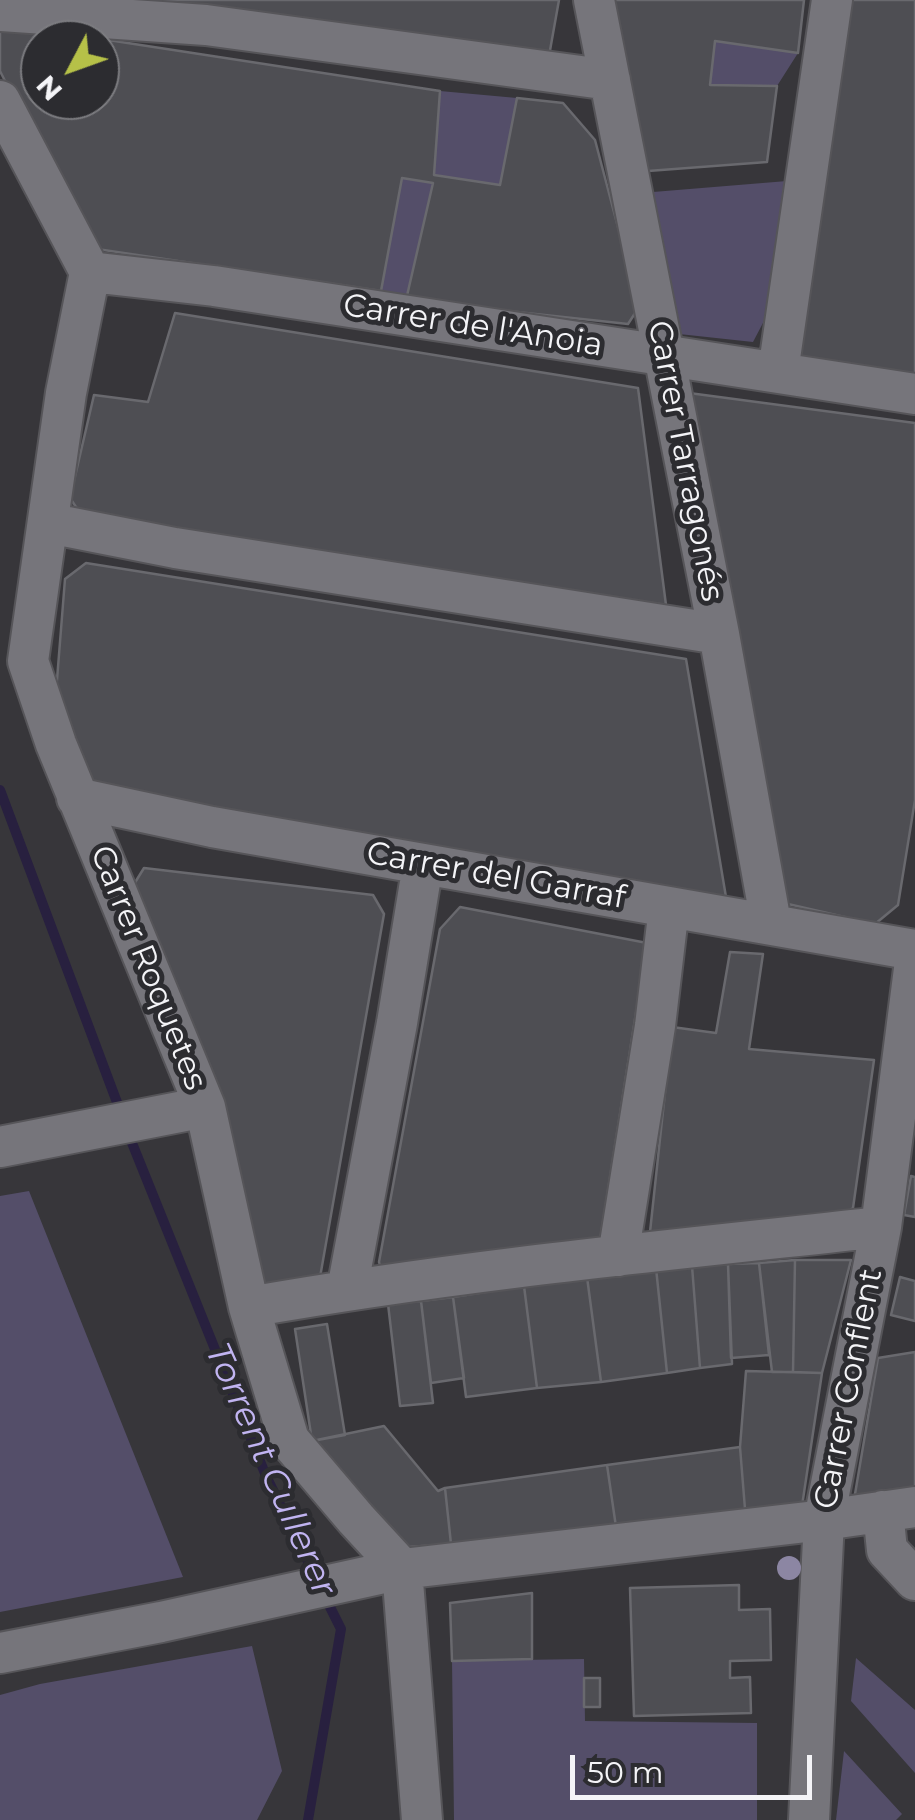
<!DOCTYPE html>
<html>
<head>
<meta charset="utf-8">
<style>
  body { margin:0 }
  #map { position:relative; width:915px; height:1820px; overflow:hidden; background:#37363a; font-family:Montserrat,sans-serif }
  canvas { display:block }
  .north { position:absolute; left:20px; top:20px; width:100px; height:100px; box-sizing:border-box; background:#2c2c30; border:2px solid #7c7c80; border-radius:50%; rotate:229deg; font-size:28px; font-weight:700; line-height:40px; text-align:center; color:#f4f4f7 }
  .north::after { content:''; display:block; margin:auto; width:35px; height:45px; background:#b6c148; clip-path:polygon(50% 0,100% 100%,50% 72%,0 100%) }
  .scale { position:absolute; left:570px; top:1755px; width:242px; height:45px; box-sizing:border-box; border:5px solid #f4f4f7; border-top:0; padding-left:12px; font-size:30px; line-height:35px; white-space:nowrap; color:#f4f4f7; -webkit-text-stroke:8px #2c2c30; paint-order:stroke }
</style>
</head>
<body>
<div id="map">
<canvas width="915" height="1820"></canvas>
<div class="north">N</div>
<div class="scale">50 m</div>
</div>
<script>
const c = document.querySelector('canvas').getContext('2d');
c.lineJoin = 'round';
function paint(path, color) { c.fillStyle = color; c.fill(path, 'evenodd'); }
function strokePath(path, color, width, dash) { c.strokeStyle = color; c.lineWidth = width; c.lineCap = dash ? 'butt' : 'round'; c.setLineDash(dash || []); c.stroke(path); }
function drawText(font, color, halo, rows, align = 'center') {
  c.font = font + ' Montserrat,sans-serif'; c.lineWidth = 10; c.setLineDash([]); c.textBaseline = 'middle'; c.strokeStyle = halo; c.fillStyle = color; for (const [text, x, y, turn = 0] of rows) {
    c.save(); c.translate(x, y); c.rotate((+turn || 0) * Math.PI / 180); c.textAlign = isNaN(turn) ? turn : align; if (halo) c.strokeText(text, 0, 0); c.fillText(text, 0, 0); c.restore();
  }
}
const green = new Path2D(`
  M 715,41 L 798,53 L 777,86 L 710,85 Z
  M 440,91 L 517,98 L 500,185 L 434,175 Z
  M 402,178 L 433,183 L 406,300 L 381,291 Z
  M 787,181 L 764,321 L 753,342 L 679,334 L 664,307 L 653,192 Z
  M 29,1191 L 183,1577 L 0,1612 L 0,1196 Z
  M 252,1646 L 282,1771 L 257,1820 L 0,1820 L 0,1695 L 40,1684 Z
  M 856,1658 L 915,1710 L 915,1773 L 851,1701 Z
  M 584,1659 L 585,1721 L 757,1723 L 757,1820 L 454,1820 L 452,1661 Z
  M 844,1751 L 902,1814 L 896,1820 L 836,1820 Z`);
const stream = new Path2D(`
  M 0,790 L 121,1113
  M 128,1133 L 266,1476 L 316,1578
  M 308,1820 L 341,1629 L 325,1597`);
const building = new Path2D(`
  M 32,0 L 559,0 L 549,56 Z
  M 612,0 L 804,0 L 798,53 L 715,41 L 710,85 L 777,86 L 767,162 L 648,171 Z
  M 848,0 L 915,0 L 915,376 L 789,357 Z
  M 4,24 L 440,91 L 434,175 L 500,185 L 517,98 L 563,103 L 595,140 L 639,307 L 628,324 L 406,300 L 433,183 L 402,178 L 381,291 L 90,248 L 0,71 L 0,27 ZM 40,40 L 100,40 L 100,100 L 40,100 Z
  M 175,313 L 638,388 L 666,605 L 86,522 L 70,498 L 94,395 L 148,402 Z
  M 689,393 L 915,423 L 915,800 L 898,905 L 875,924 L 788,904 Z
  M 86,563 L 686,659 L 727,903 L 95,790 L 55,705 L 65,579 Z
  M 144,868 L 373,895 L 384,914 L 319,1283 L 262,1290 L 131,889 Z
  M 460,907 L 647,943 L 600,1241 L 383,1275 L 379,1262 L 440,929 Z
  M 730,952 L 763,954 L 749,1049 L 874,1060 L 853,1208 L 838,1221 L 650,1232 L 672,1027 L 716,1033 Z
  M 911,1176 L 915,1177 L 915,1217 L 904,1215 Z
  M 795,1260 L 851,1260 L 822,1373 L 793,1372 Z
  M 795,1260 L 793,1372 L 772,1372 L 759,1263 Z
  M 759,1263 L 769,1355 L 731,1358 L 728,1264 Z
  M 728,1264 L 732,1364 L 700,1368 L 692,1266 Z
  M 692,1266 L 700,1368 L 667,1373 L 656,1268 Z
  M 656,1268 L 667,1373 L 601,1382 L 587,1277 Z
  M 587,1277 L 601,1382 L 537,1388 L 524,1286 Z
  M 900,1277 L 915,1281 L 915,1321 L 891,1315 Z
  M 524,1286 L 537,1388 L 466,1397 L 453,1297 Z
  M 453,1297 L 464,1378 L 431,1383 L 421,1301 Z
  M 421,1301 L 433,1403 L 400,1406 L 388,1304 Z
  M 327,1324 L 345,1435 L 312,1441 L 295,1329 Z
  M 915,1352 L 915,1493 L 854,1500 L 878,1358 Z
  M 746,1371 L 822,1373 L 802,1506 L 745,1509 L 740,1447 Z
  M 384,1426 L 438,1491 L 445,1488 L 451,1544 L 408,1547 L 312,1441 Z
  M 740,1447 L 745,1509 L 616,1527 L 607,1465 Z
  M 607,1465 L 616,1527 L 451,1544 L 445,1488 Z
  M 739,1585 L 739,1610 L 770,1609 L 771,1660 L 730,1661 L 730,1678 L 750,1677 L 751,1713 L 634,1716 L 630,1588 Z
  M 532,1593 L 532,1659 L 452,1661 L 450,1603 Z
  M 584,1678 L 600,1678 L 600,1707 L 584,1707 Z`);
const minor = new Path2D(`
  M 594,0 L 719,634 L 771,923
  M 0,11 L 206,25 L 610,80
  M 0,101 L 90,272 L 66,393 L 28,661 L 56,744 L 205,1107 L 249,1307 L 289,1440 L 356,1519 L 402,1569 L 422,1820
  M 90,272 L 214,286 L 915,394
  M 778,372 L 832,0
  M 48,523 L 175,548 L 719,634
  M 77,798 L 212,827 L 915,950
  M 0,1147 L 205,1107
  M 618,1256 L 655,1026 L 669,907
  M 347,1290 L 397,1023 L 423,864
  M 249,1307 C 458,1270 670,1250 881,1227
  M 883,1511 L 887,1550 L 915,1580
  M 0,1653 L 161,1622 L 402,1569 L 824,1520 L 915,1507
  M 809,1820 L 824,1520 L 881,1227 L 915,961`);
const trees = [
  [789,1568]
];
const streetNames = [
  ["Carrer de l'Anoia",473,326,9],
  ["Carrer Tarragonés",685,461,79],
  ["Carrer del Garraf",496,876,10],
  ["Carrer Roquetes",148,968,68],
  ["Carrer Conflent",849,1389,-79]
];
const waterNames = [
  ["Torrent Cullerer",270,1470,66]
];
paint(green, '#544e69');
strokePath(stream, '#28203f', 10);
paint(building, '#4e4e53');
strokePath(building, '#69696e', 2.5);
strokePath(minor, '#565559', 44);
strokePath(minor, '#76757b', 40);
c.fillStyle = '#8c86a3';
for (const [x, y] of trees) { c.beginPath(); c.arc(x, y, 12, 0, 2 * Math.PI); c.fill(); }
drawText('32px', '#f4f4f7', '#2c2c30', streetNames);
drawText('italic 35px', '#c1b4f1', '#2c2c30', waterNames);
</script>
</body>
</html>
